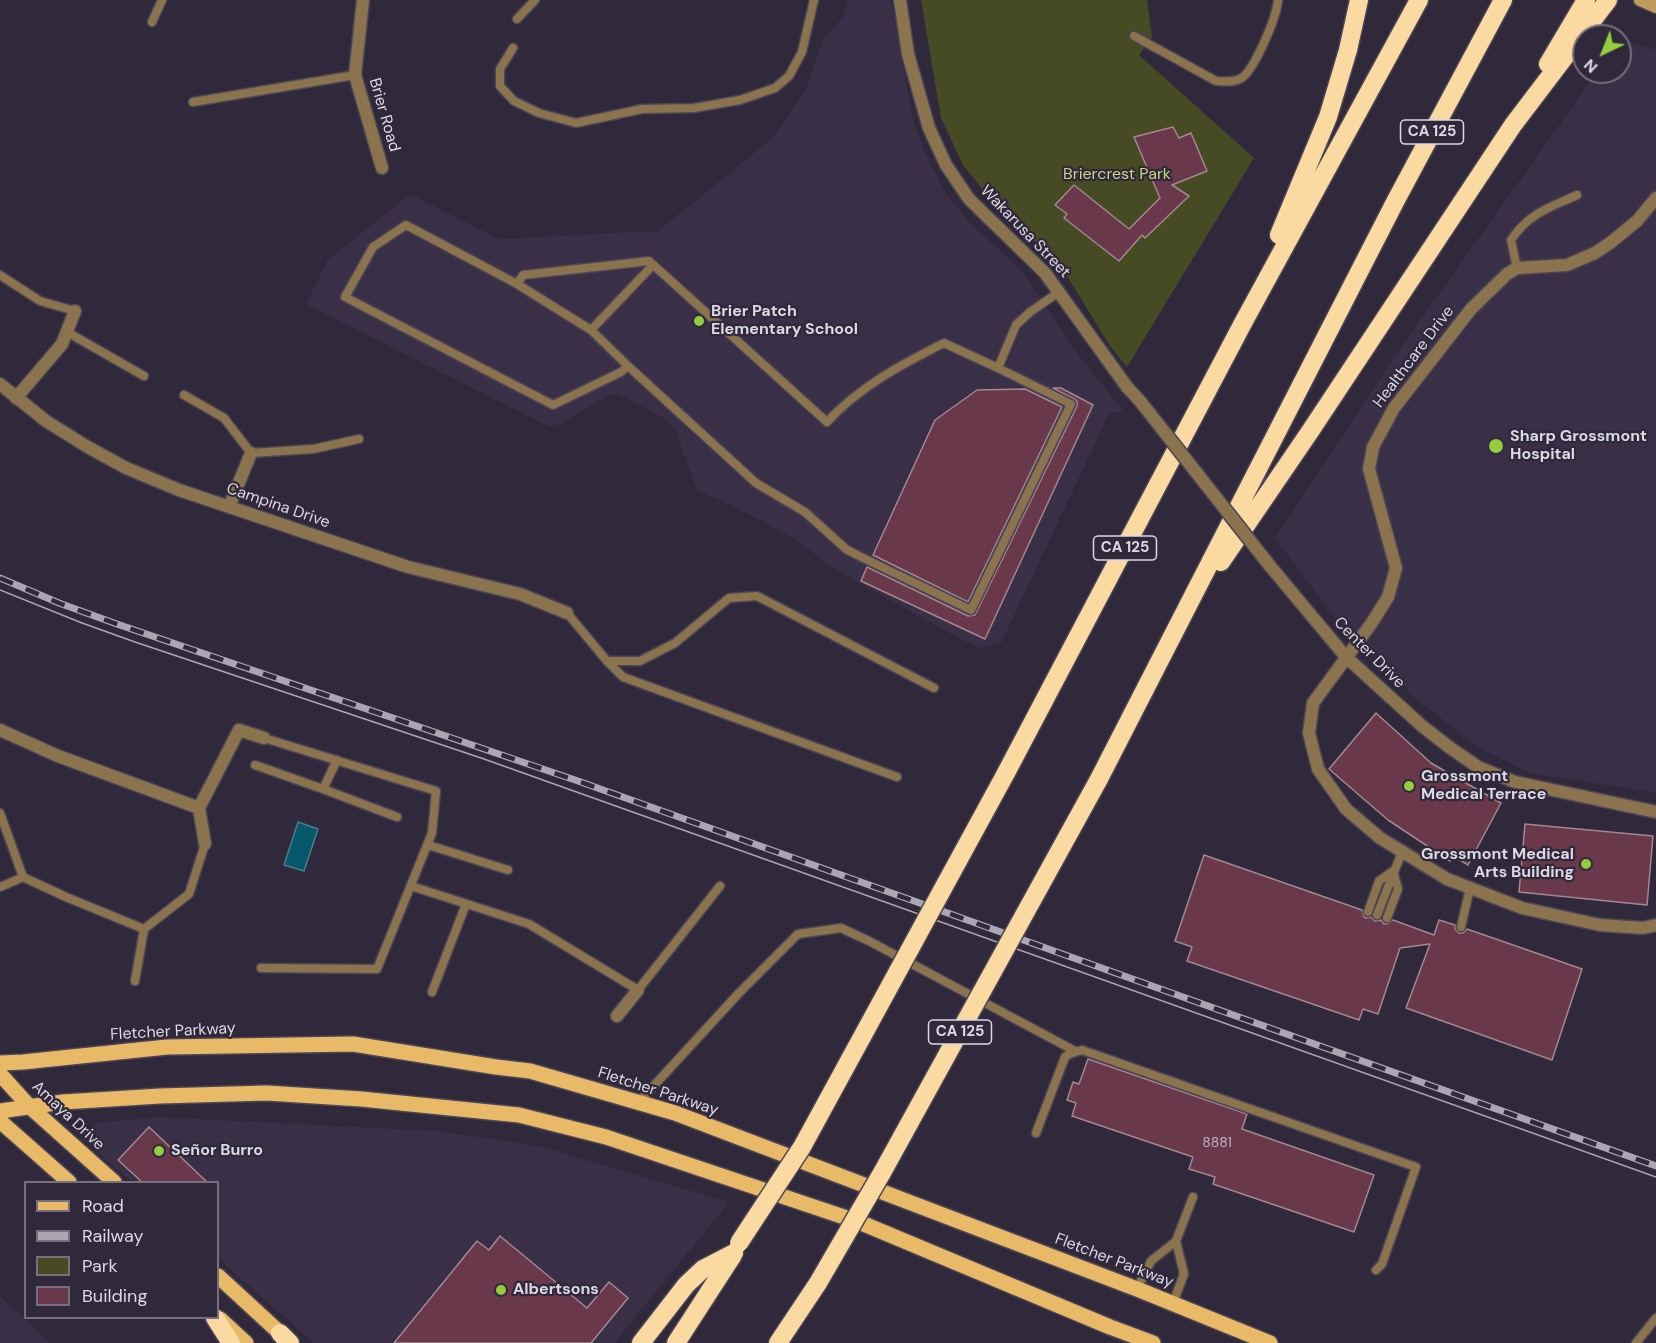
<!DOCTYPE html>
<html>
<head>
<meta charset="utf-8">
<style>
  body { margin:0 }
  #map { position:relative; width:1656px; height:1343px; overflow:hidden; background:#30293b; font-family:"DM Sans",sans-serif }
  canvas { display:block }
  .legend { position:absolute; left:24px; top:1181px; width:195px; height:138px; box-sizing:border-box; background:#30293b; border:2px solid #756f7f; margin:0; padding:8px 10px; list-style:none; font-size:18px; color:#dcd8e4 }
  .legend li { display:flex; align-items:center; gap:12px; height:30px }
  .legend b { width:30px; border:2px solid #756f7f }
  .north { position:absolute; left:1572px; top:24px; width:60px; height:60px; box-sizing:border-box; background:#30293b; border:2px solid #756f7f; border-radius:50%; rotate:223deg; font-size:16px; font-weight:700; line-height:24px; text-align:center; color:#dcd8e4 }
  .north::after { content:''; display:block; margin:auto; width:21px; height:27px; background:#93cc3d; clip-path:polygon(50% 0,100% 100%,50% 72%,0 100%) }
</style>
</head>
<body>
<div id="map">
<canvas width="1656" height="1343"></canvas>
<ul class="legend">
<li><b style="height:8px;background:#e8b967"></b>Road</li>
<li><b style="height:8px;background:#aba6b4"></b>Railway</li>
<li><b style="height:16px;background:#464b23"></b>Park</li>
<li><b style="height:16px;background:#69384a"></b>Building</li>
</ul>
<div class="north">N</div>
</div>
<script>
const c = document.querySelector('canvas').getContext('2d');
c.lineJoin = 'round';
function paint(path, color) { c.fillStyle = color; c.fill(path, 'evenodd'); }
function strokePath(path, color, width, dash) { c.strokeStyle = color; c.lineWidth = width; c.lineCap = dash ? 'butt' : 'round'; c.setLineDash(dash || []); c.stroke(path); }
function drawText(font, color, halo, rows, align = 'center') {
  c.font = font + ' "DM Sans",sans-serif'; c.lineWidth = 4.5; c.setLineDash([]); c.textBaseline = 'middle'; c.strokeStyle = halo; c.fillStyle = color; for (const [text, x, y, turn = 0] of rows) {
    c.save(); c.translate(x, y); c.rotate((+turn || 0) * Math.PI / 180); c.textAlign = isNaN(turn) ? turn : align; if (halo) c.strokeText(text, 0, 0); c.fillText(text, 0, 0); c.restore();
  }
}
const built = new Path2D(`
  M 847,0 L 891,0 L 913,121 L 928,160 L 947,194 L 970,223 L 1020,269 L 1041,298 L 1080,357 L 1125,413 L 1110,412 L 1001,643 L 980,648 L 960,639 L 826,564 L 815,554 L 789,536 L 753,516 L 696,489 L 675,429 L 664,418 L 618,394 L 607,396 L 560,424 L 550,427 L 306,304 L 327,261 L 410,194 L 499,239 L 658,231 L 774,137 L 806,89 L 823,40 L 842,18 Z
  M 1621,38 L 1656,50 L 1656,793 L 1530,773 L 1479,748 L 1413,696 L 1331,613 L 1275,538 L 1396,354 L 1597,72 L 1620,72 Z
  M 155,1117 L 438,1131 L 539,1146 L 729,1202 L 614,1343 L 314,1343 L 218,1258 L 218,1182 L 132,1182 L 78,1135 L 97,1123 Z
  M 0,1296 L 50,1343 L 0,1343 Z`);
const green = new Path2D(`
  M 921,0 L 1147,0 L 1152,37 L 1139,55 L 1254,158 L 1127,367 L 1110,346 L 1061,266 L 995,205 L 963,165 L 941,118 Z`);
const water = new Path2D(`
  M 298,822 L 318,829 L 304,871 L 284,865 Z`);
const building = new Path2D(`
  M 1173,127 L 1179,138 L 1191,133 L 1207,171 L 1172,185 L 1189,196 L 1145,238 L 1142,235 L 1119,261 L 1064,218 L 1067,214 L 1055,205 L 1074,185 L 1129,229 L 1160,198 L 1134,137 Z
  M 1053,388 L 1061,388 L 1093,405 L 985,639 L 861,581 L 867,567 L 968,616 L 975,615 L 1077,406 L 1077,401 L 1074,399 Z
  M 1025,389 L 1062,407 L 968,602 L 873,555 L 935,420 L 977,390 Z
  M 1376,713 L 1431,763 L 1501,803 L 1468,865 L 1452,855 L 1450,861 L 1388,820 L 1329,769 Z
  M 1525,824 L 1653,836 L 1647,905 L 1519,892 Z
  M 1204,855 L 1362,910 L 1364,917 L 1366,918 L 1371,917 L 1375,921 L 1381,920 L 1384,924 L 1387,924 L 1393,920 L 1434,935 L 1439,920 L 1455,925 L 1455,929 L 1459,933 L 1463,933 L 1467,929 L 1582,969 L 1552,1060 L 1406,1008 L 1430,944 L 1400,948 L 1378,1014 L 1363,1009 L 1359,1020 L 1187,961 L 1192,947 L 1175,941 Z
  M 1088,1059 L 1247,1114 L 1242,1129 L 1374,1175 L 1354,1232 L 1213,1184 L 1215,1177 L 1189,1169 L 1193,1157 L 1072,1116 L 1076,1103 L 1067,1100 L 1073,1082 L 1079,1084 Z
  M 149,1127 L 207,1182 L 142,1182 L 118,1160 Z
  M 500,1236 L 587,1308 L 609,1282 L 628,1298 L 591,1343 L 394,1343 L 477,1241 L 489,1250 Z`);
const service = new Path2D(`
  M 517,19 L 535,0
  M 152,22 L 162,0
  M 1134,36 L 1216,81 C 1224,81 1232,83 1240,79 C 1254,72 1277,16 1278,0
  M 513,48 L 500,69 L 500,86 L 514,101 L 539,113 L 576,123 L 642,109 L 694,108 L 740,100 L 775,88 L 789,76 L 802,52 L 814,0
  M 193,102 L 355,75
  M 653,265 L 591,330 L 628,366 L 621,372 L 553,405 L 345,297 L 373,247 L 406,225 L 517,284 L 523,275 L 649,261 L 827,422 C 859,387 902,364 944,343 L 998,368 L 1016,325 L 1030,312 L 1059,292
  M 1517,268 L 1511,240 C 1529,213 1549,208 1577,195
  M 0,275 L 40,301 L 75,311
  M 517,284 L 591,330
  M 67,332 L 144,376
  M 628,366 L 756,483 L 805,512 L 846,549 L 857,555 L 971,610 L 1071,404 L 998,368
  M 184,395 L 224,418 L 251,453 L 313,449 L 359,439
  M 567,613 L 607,661 L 623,677 L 897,777
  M 607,661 L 640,661 L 675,643 L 729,598 L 757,596 L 934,688
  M 255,765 L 323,789 L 337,760
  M 323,789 L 397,817
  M 0,813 L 23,877 L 66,897 L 144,929 L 189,894 L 205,844
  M 428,845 L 508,870
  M 411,886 L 529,924 L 638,990 L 720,886
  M 0,887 L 23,877
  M 1368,912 L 1379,881 L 1393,871
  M 1377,915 L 1402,852
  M 1387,918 L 1398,889 L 1393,871
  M 1461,927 L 1470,888
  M 261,968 L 377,969 L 432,833 L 436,791 L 264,738
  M 135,981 L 144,929
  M 432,992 L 466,904
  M 638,1103 L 739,993 L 798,934 L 841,928 L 869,941 L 1075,1051
  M 1036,1133 L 1065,1057 L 1069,1054 L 1082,1050 L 1416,1167 L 1382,1264 L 1376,1270
  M 1176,1241 L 1193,1197
  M 1137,1289 L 1151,1261 L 1176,1241 L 1184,1274 L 1173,1303
  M 1636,1343 L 1656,1318`);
const minor = new Path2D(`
  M 363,0 L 355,75 L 382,168
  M 0,384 L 46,421 L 86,446 L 126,468 L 179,490 L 408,567 L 520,594 L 567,613
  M 16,398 L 62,344 L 75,311
  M 229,507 L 251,453
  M 1388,597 L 1396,568 L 1369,469 L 1373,447 L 1394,408 L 1471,309 L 1507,274 L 1517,268 L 1567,265 L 1595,253 L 1610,243 L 1637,221 L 1656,198
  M 0,730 L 58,756 L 199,808 L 205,844
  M 199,808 L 239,730 L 264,738
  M 617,1016 L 638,990`);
const tertiary = new Path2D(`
  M 900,0 L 908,54 L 929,128 L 946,165 L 969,199 L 1045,273 L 1127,387 L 1140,401
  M 1270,566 L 1346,657 L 1422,726 L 1449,747 L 1478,767 L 1515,782 L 1656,812
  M 1388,597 L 1371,624 L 1313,703 L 1309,733 L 1318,769 L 1346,809 L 1380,838 L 1447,879 L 1522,908 L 1600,925 L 1643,928 L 1656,925`);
const secondary = new Path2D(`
  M 1640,0 L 1656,7`);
const primary = new Path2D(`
  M 0,1063 L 23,1062 L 167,1047 L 353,1044 L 496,1067 L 530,1071 L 675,1113 L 1137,1289 L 1270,1343
  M 0,1074 L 29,1106 L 114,1182
  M 0,1111 L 63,1102 L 160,1096 L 267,1093 L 361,1099 L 519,1115 L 606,1137 L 859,1222 L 1110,1327 L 1153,1343
  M 0,1121 L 69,1182
  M 218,1276 L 280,1333
  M 220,1319 L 246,1343`);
const motorway = new Path2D(`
  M 1548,64 L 1586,0
  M 1279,235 L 1328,117 L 1348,50 L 1359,0
  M 1221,562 L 1311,430 L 1513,125 L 1608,0
  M 1006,773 L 1243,323 L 1419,0
  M 1099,779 L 1395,202 L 1503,0
  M 215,1318 L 231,1343
  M 280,1333 L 290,1343
  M 641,1343 L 686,1285 L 703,1269 L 734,1253
  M 676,1343 L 733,1255
  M 778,1343 L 818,1283`);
const tram = new Path2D(`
  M 0,590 L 82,623 L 135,642 L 484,759 L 1656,1177`);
const rail = new Path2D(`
  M 0,578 L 59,603 L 114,623 L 578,781 L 1656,1166`);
const tertiaryBridge = new Path2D(`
  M 1140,401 L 1270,566`);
const motorwayBridge = new Path2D(`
  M 739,1243 L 802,1147 L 1006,773
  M 818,1283 L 883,1171 L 1099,779`);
const markers = [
  [699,321,6,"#93cc3d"],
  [1496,446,8,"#93cc3d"],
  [1409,786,6,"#93cc3d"],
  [1586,864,6,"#93cc3d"],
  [159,1151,6,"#93cc3d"],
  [501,1290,6,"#93cc3d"]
];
const numberNames = [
  ["8881",1217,1143]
];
const shields = [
  [1432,132,63],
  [1125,548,63],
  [960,1032,63]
];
const shieldNames = [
  ["CA 125",1432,132],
  ["CA 125",1125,548],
  ["CA 125",960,1032]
];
const streetNames = [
  ["Brier Road",384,115,74],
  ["Wakarusa Street",1025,232,46],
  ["Healthcare Drive",1414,357,-53],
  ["Campina Drive",278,506,19],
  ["Center Drive",1369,653,45],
  ["Fletcher Parkway",173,1032,-3],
  ["Fletcher Parkway",658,1092,18],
  ["Amaya Drive",68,1116,43],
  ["Fletcher Parkway",1114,1261,21]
];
const parkNames = [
  ["Briercrest Park",1117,175]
];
const poiNames = [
  ["Brier Patch",711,312],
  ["Elementary School",711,330],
  ["Sharp Grossmont",1510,437],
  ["Hospital",1510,455],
  ["Grossmont",1421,777],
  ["Medical Terrace",1421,795],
  ["Grossmont Medical",1574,855,"right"],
  ["Arts Building",1574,873,"right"],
  ["Señor Burro",171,1151],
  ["Albertsons",513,1290]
];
paint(built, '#392f47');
paint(green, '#464b23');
paint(water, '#065769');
strokePath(water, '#467e8e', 1.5);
paint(building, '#69384a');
strokePath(building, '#a28890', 1.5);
strokePath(service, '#4c4556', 11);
strokePath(minor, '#4c4556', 15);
strokePath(tertiary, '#4c4556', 15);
strokePath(secondary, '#4c4556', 15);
strokePath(primary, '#4c4556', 18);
strokePath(motorway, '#4c4556', 21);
strokePath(service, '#8a734d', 8);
strokePath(minor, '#8a734d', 12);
strokePath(tertiary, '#8a734d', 12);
strokePath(secondary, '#bf9b5c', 12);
strokePath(primary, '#e8b967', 15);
strokePath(motorway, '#fbdaa2', 18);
strokePath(tram, '#aba6b4', 1.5);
strokePath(rail, '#aba6b4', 7);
strokePath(rail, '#30293b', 4.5, [14]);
strokePath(tertiaryBridge, '#4c4556', 15, []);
strokePath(motorwayBridge, '#4c4556', 21, []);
strokePath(tertiaryBridge, '#8a734d', 12);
strokePath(motorwayBridge, '#fbdaa2', 18);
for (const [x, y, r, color] of markers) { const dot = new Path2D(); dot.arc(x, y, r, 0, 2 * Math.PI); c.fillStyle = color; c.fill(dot); strokePath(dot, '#30293b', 2); }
drawText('14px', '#bfb0be', null, numberNames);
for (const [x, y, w] of shields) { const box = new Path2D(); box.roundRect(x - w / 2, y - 12, w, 24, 4.5); c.fillStyle = '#30293b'; c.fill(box); strokePath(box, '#dcd8e4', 1.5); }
drawText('bold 15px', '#dcd8e4', null, shieldNames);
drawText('16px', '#dcd8e4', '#30293b', streetNames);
drawText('16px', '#cbd584', '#30293b', parkNames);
drawText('bold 16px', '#dcd8e4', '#30293b', poiNames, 'left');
</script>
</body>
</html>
